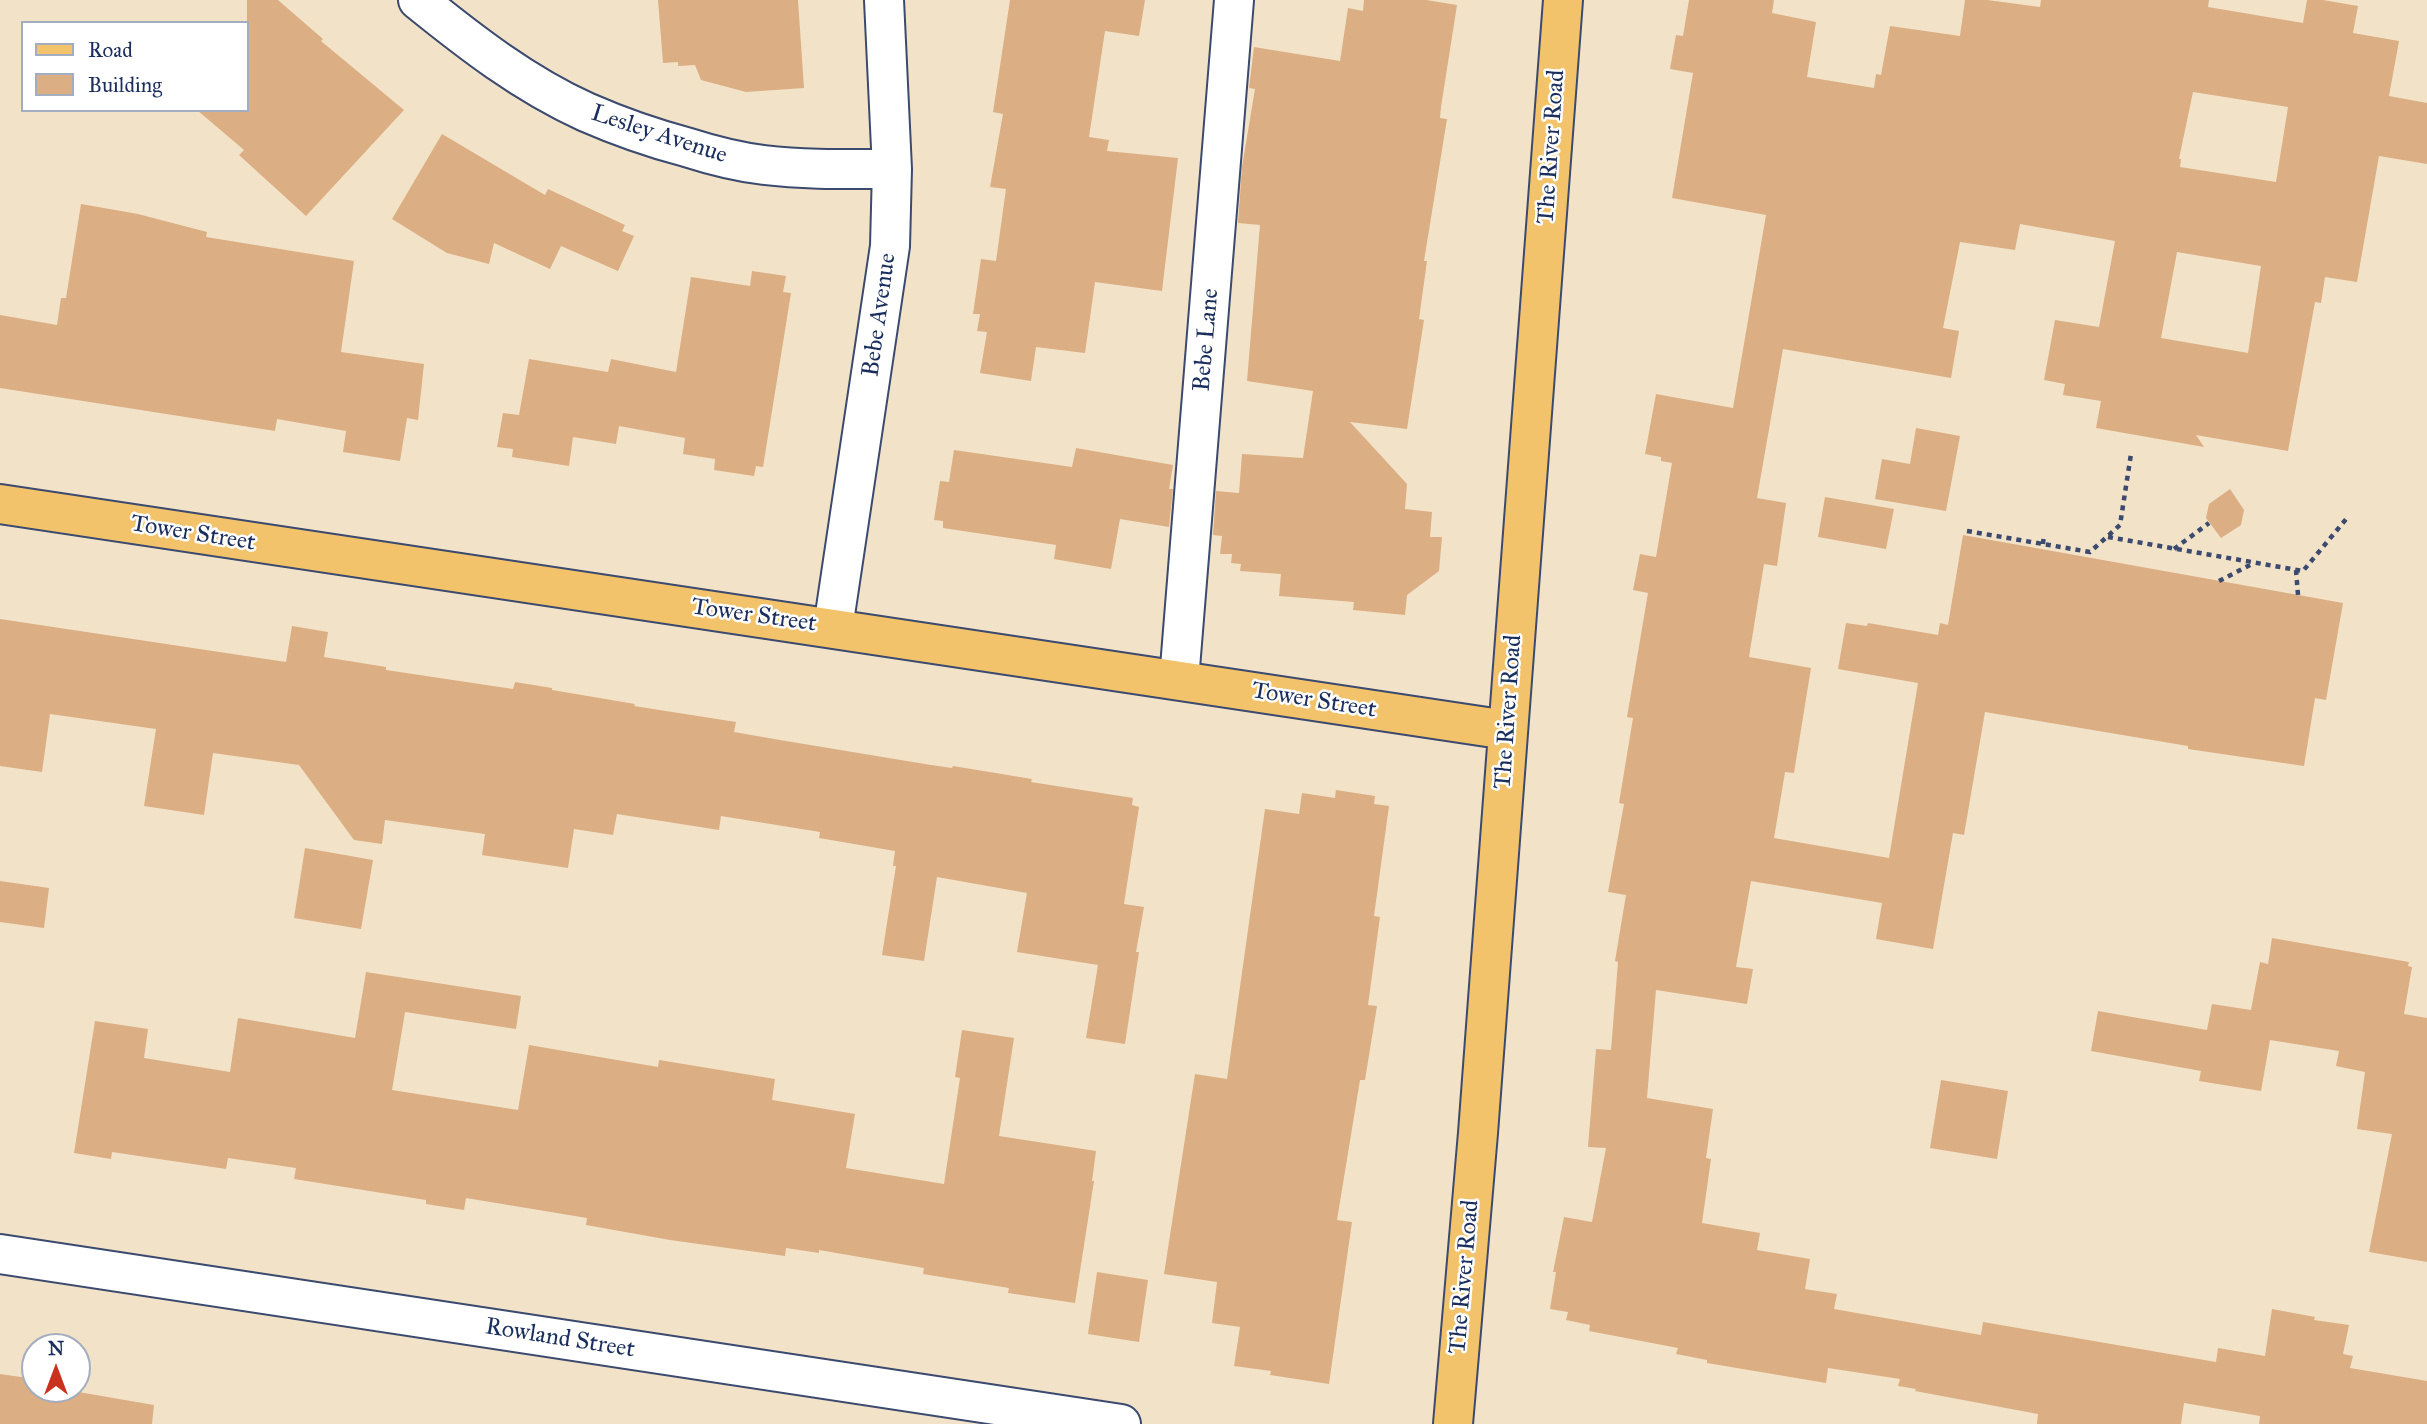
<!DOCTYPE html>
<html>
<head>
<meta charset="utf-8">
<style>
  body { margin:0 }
  #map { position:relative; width:2427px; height:1424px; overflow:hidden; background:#f2e3c8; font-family:"IM FELL Great Primer",serif }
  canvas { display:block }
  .legend { position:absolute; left:21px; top:21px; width:228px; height:91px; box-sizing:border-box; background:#fff; border:2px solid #a4acbf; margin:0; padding:9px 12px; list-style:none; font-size:21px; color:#1b2f5e }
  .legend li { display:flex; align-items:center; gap:14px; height:35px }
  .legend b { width:35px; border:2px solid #a4acbf }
  .north { position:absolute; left:21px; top:1333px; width:70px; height:70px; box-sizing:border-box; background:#fff; border:2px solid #a4acbf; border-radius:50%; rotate:0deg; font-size:19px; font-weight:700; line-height:28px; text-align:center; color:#1b2f5e }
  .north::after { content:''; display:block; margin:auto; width:24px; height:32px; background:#c8321e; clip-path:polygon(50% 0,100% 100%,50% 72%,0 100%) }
</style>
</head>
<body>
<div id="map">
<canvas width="2427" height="1424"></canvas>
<ul class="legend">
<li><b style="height:9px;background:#f2c36a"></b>Road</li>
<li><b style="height:19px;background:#dbae84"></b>Building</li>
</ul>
<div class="north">N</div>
</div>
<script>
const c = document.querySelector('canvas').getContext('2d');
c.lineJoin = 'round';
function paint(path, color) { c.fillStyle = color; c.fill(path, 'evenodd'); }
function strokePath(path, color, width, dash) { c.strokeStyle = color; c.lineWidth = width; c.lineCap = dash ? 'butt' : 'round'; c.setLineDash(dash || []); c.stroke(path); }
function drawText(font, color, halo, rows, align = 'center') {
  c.font = font + ' "IM FELL Great Primer",serif'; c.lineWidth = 5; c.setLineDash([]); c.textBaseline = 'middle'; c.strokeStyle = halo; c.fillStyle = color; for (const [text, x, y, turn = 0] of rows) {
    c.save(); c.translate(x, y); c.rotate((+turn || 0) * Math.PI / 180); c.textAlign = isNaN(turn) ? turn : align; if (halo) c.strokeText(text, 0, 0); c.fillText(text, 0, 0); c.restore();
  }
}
const building = new Path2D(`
  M 247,0 L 278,0 L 323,39 L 321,41 L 404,110 L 306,216 L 239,155 L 244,150 L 197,110 L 247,110 Z
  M 658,0 L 798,0 L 804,88 L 746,92 L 701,80 L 695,65 L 678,66 L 678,62 L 663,63 Z
  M 1010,0 L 1145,0 L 1139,36 L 1105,31 L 1089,137 L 1109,140 L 1107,151 L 1178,158 L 1162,291 L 1095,282 L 1085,353 L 1036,347 L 1031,381 L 980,373 L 987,332 L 977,331 L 980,314 L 973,314 L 981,259 L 996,261 L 1006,189 L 990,187 L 1003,114 L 993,112 Z
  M 1364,0 L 1426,0 L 1457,5 L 1441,107 L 1440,118 L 1447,119 L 1424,261 L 1427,261 L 1419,319 L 1424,320 L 1407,429 L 1350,422 L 1407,484 L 1405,509 L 1432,512 L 1430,537 L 1442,537 L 1439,571 L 1407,595 L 1405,615 L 1353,610 L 1354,602 L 1279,596 L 1281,574 L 1240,571 L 1241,564 L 1231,563 L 1232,554 L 1220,554 L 1222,536 L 1213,535 L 1216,491 L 1239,493 L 1242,454 L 1303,458 L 1313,391 L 1247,381 L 1260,225 L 1238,223 L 1242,167 L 1255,89 L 1249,88 L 1254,47 L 1340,61 L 1348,8 L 1363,11 Z
  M 1689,0 L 1774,0 L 1772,13 L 1816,22 L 1807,77 L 1874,88 L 1876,74 L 1881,75 L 1890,26 L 1960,36 L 1965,0 L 1987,0 L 2040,7 L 2041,0 L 2209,0 L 2208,7 L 2303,23 L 2307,0 L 2323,0 L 2358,6 L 2353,33 L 2399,41 L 2389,96 L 2427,103 L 2427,164 L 2379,156 L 2357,282 L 2325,277 L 2321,303 L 2315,302 L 2288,451 L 2196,435 L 2204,447 L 2096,428 L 2101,401 L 2063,395 L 2065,384 L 2044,380 L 2055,320 L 2099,327 L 2115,241 L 2020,224 L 2015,250 L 1960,242 L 1943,328 L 1959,331 L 1951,378 L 1783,349 L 1757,498 L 1786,503 L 1777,566 L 1764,564 L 1749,657 L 1811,668 L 1794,773 L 1785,772 L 1774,838 L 1889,858 L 1918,683 L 1838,669 L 1846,623 L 1867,626 L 1868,623 L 1938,635 L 1940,623 L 1948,625 L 1963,535 L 2343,603 L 2326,700 L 2315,698 L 2304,766 L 2188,749 L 2188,746 L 1985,712 L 1964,835 L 1953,833 L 1933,949 L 1876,939 L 1882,903 L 1751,881 L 1736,967 L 1753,969 L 1747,1004 L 1656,990 L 1647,1098 L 1713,1109 L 1706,1158 L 1711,1159 L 1702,1223 L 1760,1233 L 1757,1250 L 1810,1259 L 1805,1289 L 1837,1294 L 1834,1309 L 1981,1335 L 1983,1322 L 2216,1362 L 2218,1348 L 2265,1356 L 2272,1309 L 2315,1317 L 2314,1320 L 2349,1325 L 2343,1354 L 2353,1356 L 2350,1368 L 2427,1381 L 2427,1424 L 2259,1424 L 2260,1416 L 2184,1403 L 2181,1424 L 2037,1424 L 2038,1414 L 1915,1391 L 1916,1389 L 1898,1386 L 1900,1379 L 1828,1368 L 1826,1383 L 1707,1363 L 1707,1360 L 1676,1354 L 1678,1348 L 1589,1331 L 1590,1325 L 1566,1320 L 1568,1312 L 1550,1309 L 1556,1272 L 1553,1272 L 1564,1217 L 1592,1222 L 1606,1148 L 1588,1147 L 1596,1049 L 1611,1050 L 1618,962 L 1615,961 L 1626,895 L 1608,892 L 1624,804 L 1619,803 L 1633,718 L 1627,717 L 1648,593 L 1633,590 L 1640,554 L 1656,557 L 1672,463 L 1661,461 L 1661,457 L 1645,454 L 1656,394 L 1733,408 L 1766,215 L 1672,198 L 1693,73 L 1670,69 L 1676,35 L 1683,36 ZM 2193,92 L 2288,107 L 2276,182 L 2180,167 L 2181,159 L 2179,159 ZM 2177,252 L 2261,266 L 2248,353 L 2161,338 Z
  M 442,134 L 545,195 L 548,189 L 625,225 L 622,231 L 634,236 L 618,271 L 561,246 L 550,269 L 494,243 L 489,264 L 447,253 L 392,219 Z
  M 81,204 L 138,214 L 207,232 L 206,237 L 354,261 L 341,352 L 424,364 L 418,420 L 407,418 L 400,461 L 343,452 L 346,431 L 277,419 L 275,431 L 0,388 L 0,315 L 57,325 L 61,298 L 66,298 Z
  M 752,271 L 786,276 L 783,292 L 791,293 L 763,467 L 756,466 L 754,476 L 714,470 L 715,459 L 683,454 L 685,438 L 619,426 L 616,444 L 573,437 L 569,466 L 512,457 L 513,449 L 497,447 L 503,413 L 519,415 L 529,359 L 608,372 L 611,359 L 676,372 L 691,277 L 750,286 Z
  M 1916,428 L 1960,436 L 1946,511 L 1875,499 L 1882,459 L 1910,464 Z
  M 1076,448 L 1173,465 L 1169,489 L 1173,489 L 1169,527 L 1120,519 L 1111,569 L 1054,559 L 1056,545 L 943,528 L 943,521 L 934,520 L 940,481 L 949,482 L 954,450 L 1072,467 Z
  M 2230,489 L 2244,510 L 2241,525 L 2221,538 L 2206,518 L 2209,504 Z
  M 1825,497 L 1894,509 L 1886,549 L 1818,537 Z
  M 0,619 L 286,662 L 292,626 L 328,632 L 324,657 L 386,667 L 386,670 L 513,689 L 515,682 L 552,688 L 552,690 L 635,704 L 634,706 L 736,722 L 734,732 L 780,740 L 931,765 L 952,768 L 953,766 L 1032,779 L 1031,782 L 1133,798 L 1132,805 L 1139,807 L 1124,904 L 1144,907 L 1136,952 L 1139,952 L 1125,1044 L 1086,1038 L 1098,965 L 1017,952 L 1027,893 L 937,877 L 924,961 L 882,955 L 896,866 L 893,866 L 895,851 L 819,838 L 820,832 L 721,816 L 719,830 L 617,814 L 613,835 L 574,829 L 568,868 L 482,855 L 485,834 L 385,820 L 382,844 L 354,840 L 299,765 L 213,753 L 204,815 L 144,806 L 156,729 L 50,714 L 42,772 L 0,766 Z
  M 1336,790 L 1375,796 L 1374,804 L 1389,806 L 1374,916 L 1380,917 L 1368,1005 L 1377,1006 L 1365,1080 L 1360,1080 L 1337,1220 L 1352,1222 L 1329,1384 L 1270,1375 L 1271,1371 L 1234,1366 L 1240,1327 L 1212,1323 L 1217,1282 L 1164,1274 L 1195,1074 L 1227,1079 L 1265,809 L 1299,814 L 1302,793 L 1335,798 Z
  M 305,848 L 373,860 L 361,929 L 294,918 Z
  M 0,881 L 49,888 L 44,928 L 0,922 Z
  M 2272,938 L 2409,962 L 2408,966 L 2412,967 L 2404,1014 L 2427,1018 L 2427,1262 L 2369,1252 L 2392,1134 L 2357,1129 L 2365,1072 L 2336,1066 L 2339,1051 L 2270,1040 L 2261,1091 L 2199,1081 L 2201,1071 L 2091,1051 L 2098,1011 L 2207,1030 L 2212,1004 L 2251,1010 L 2260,962 L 2268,964 Z
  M 366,972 L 521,996 L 516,1029 L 405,1012 L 392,1090 L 518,1110 L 529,1045 L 658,1067 L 659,1060 L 775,1079 L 772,1100 L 855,1114 L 846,1168 L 944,1184 L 960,1078 L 955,1077 L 962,1030 L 1014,1038 L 999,1136 L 1096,1151 L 1092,1181 L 1094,1181 L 1075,1303 L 1008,1293 L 1009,1288 L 923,1274 L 924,1268 L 819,1250 L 819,1253 L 786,1248 L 785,1256 L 670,1240 L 586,1225 L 587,1218 L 466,1198 L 464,1210 L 426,1204 L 426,1200 L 294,1179 L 296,1168 L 228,1158 L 226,1169 L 112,1152 L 111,1159 L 74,1153 L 95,1021 L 148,1029 L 144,1058 L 230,1072 L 238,1018 L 355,1038 Z
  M 1941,1080 L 2008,1091 L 1997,1159 L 1930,1148 Z
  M 1097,1272 L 1148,1280 L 1139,1342 L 1088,1334 Z
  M 0,1374 L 35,1379 L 35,1389 L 61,1389 L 154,1405 L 152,1424 L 0,1424 Z`);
const path = new Path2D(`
  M 1967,531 L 2090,552 L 2120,525 L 2131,454
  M 2108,537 L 2303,571 L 2347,518
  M 2043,544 L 2044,534
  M 2174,549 L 2209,523
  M 2296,570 L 2298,595
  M 2219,581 L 2252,564`);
const minor = new Path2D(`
  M 418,0 C 470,42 524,84 586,112 C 618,126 652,138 686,147 C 711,155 738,162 764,165 C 806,170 849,169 892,169
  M 833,628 L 890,246 L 892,169 L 884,0
  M 1179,680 L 1234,0
  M 0,1254 L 1121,1424`);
const major = new Path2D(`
  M 0,504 L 1507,730
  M 1453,1424 L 1478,1133 L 1563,0`);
const streetNames = [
  ["Lesley Avenue",659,135,18],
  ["The River Road",1552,147,-86],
  ["Bebe Avenue",880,315,-82],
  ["Bebe Lane",1207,340,-85],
  ["Tower Street",193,534,9],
  ["Tower Street",754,616,8],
  ["Tower Street",1314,701,9],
  ["The River Road",1509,712,-86],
  ["The River Road",1465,1277,-85],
  ["Rowland Street",560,1339,9]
];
paint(building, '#dbae84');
strokePath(minor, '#3b4a6e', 42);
strokePath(major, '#3b4a6e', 42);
strokePath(path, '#3b4a6e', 4.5, [5, 5]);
strokePath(minor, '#fff', 38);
strokePath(major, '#f2c36a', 38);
drawText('24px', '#1b2f5e', '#fff', streetNames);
</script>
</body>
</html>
